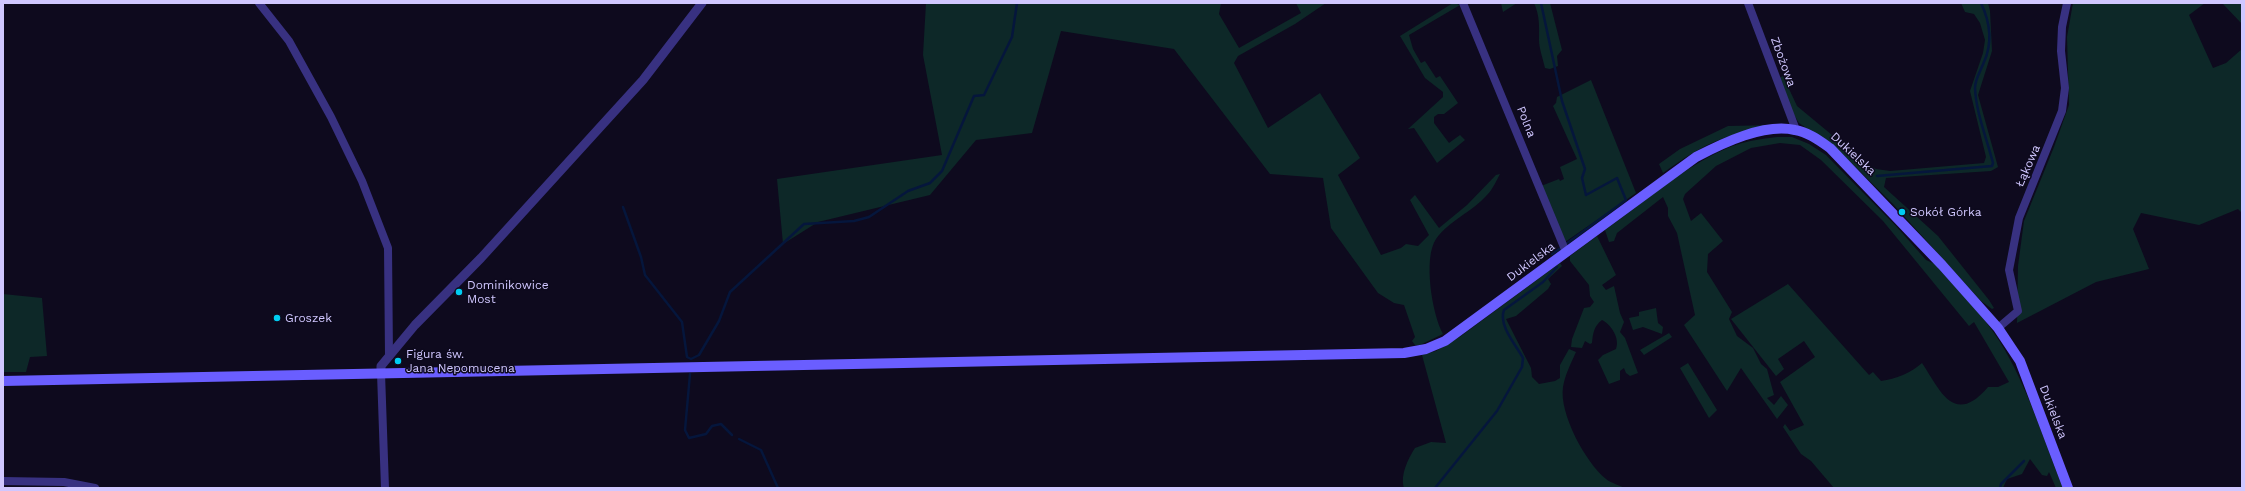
<!DOCTYPE html>
<html>
<head>
<meta charset="utf-8">
<style>
  body { margin:0 }
  #map { position:relative; width:2245px; height:491px; overflow:hidden; background:#0e0a1e; font-family:"Work Sans",sans-serif }
  canvas { display:block }
  .frame { position:absolute; inset:0; border:4px solid #d0c7ff; pointer-events:none }
</style>
</head>
<body>
<div id="map">
<canvas width="2245" height="491"></canvas>
<div class="frame"></div>
</div>
<script>
const c = document.querySelector('canvas').getContext('2d');
c.lineJoin = 'round';
function paint(path, color) { c.fillStyle = color; c.fill(path, 'evenodd'); }
function strokePath(path, color, width, dash) { c.strokeStyle = color; c.lineWidth = width; c.lineCap = dash ? 'butt' : 'round'; c.setLineDash(dash || []); c.stroke(path); }
function drawText(font, color, halo, rows, align = 'center') {
  c.font = font + ' "Work Sans",sans-serif'; c.lineWidth = 3; c.setLineDash([]); c.textBaseline = 'middle'; c.strokeStyle = halo; c.fillStyle = color; for (const [text, x, y, turn = 0] of rows) {
    c.save(); c.translate(x, y); c.rotate((+turn || 0) * Math.PI / 180); c.textAlign = isNaN(turn) ? turn : align; if (halo) c.strokeText(text, 0, 0); c.fillText(text, 0, 0); c.restore();
  }
}
const green = new Path2D(`
  M 926,3 L 1221,3 L 1219,14 L 1239,48 L 1301,13 L 1296,3 L 1326,3 L 1295,24 L 1238,56 L 1234,63 L 1268,128 L 1320,93 L 1360,158 L 1338,175 L 1381,255 L 1401,248 L 1406,244 L 1418,246 L 1429,235 L 1410,200 L 1415,195 L 1439,228 L 1467,205 L 1496,175 L 1500,174 C 1496,181 1493,189 1487,195 C 1472,212 1450,220 1436,239 C 1423,258 1432,314 1443,334 L 1420,345 L 1415,345 L 1412,341 L 1415,337 L 1404,305 L 1394,303 L 1378,293 L 1331,228 L 1323,178 L 1270,174 L 1174,49 L 1061,31 L 1032,133 L 976,140 L 930,195 L 818,222 L 783,244 L 777,179 L 942,155 L 923,55 Z
  M 1453,3 L 1460,5 L 1409,35 L 1413,49 L 1421,63 L 1425,61 L 1436,78 L 1440,76 L 1458,103 L 1444,114 L 1438,114 L 1434,117 L 1434,123 L 1449,143 L 1460,135 L 1465,140 L 1437,163 L 1414,128 L 1408,129 L 1443,97 L 1443,92 L 1425,78 L 1400,36 Z
  M 1501,3 L 1517,3 L 1503,12 Z
  M 1534,3 L 1550,3 L 1562,50 L 1557,56 L 1558,66 L 1550,69 L 1545,68 C 1543,59 1539,48 1539,40 C 1539,27 1540,16 1534,3 Z
  M 1961,3 L 1988,3 L 1990,11 L 1992,51 L 1978,95 L 1998,167 L 1991,171 L 1886,178 L 1884,187 L 1938,236 L 1989,300 L 1994,308 L 1992,309 L 1981,301 L 1893,204 L 1837,149 L 1799,123 L 1793,113 L 1779,78 L 1783,76 L 1797,106 L 1867,164 L 1876,169 L 1890,171 L 1984,163 L 1986,157 L 1970,91 L 1983,53 L 1985,40 L 1980,23 L 1974,14 L 1965,12 Z
  M 2073,3 L 2205,3 L 2189,15 L 2213,68 L 2226,63 L 2242,49 L 2242,213 L 2238,209 L 2199,225 L 2141,213 L 2133,229 L 2149,269 L 2096,282 L 2017,323 L 2018,266 L 2024,221 L 2054,147 L 2069,105 L 2067,37 Z
  M 2219,3 L 2242,3 L 2242,24 L 2223,4 Z
  M 1591,80 L 1636,193 L 1565,242 L 1541,186 L 1559,179 L 1560,181 L 1564,179 L 1560,167 L 1577,159 L 1553,106 L 1556,103 L 1557,97 Z
  M 1777,125 C 1726,134 1706,142 1663,173 L 1659,164 L 1680,149 L 1728,126 Z
  M 1777,137 L 1792,137 L 1809,144 L 1826,155 L 1896,226 L 1926,260 L 1935,264 C 1956,289 1983,314 2000,342 C 2028,387 2043,439 2063,488 L 2056,488 L 2049,472 L 2047,476 L 2042,475 L 2030,459 L 2022,474 L 2007,479 L 2003,488 L 1834,488 L 1811,461 L 1801,454 L 1783,427 L 1785,424 L 1790,431 L 1804,425 L 1780,382 L 1815,357 L 1804,341 L 1778,359 L 1784,369 L 1776,376 L 1731,319 L 1788,284 L 1869,375 L 1873,372 L 1881,381 C 1896,379 1911,373 1922,363 C 1940,390 1954,427 1988,387 L 1998,387 L 2009,382 L 1974,322 L 1969,326 L 1883,221 L 1821,160 L 1800,145 L 1780,143 L 1751,148 L 1716,166 L 1685,194 L 1683,199 L 1691,221 L 1701,213 L 1723,241 L 1708,254 L 1707,272 L 1732,312 L 1729,319 L 1737,336 L 1753,348 L 1761,364 L 1767,369 L 1774,395 L 1767,398 L 1774,405 L 1781,396 L 1788,405 L 1777,419 L 1741,368 L 1727,391 L 1684,325 L 1695,315 L 1677,233 L 1668,216 L 1668,208 L 1663,197 L 1617,233 L 1614,241 L 1609,242 L 1605,230 C 1645,202 1684,166 1730,147 C 1745,141 1761,139 1777,137 Z
  M 1597,236 L 1616,275 L 1602,285 L 1606,290 L 1614,286 L 1620,313 L 1624,322 L 1620,332 L 1625,338 L 1638,373 L 1630,376 L 1626,373 L 1624,368 L 1620,371 L 1620,380 L 1609,384 L 1598,360 L 1603,355 L 1616,349 C 1620,339 1612,325 1602,320 C 1594,326 1593,333 1592,343 L 1590,344 L 1585,341 L 1582,348 L 1571,347 L 1572,339 L 1584,308 L 1590,307 L 1594,302 L 1590,296 L 1589,285 L 1570,261 L 1570,256 Z
  M 1560,263 L 1562,266 L 1548,279 L 1551,284 L 1548,289 L 1516,316 L 1506,319 L 1531,368 L 1532,377 L 1539,384 L 1555,381 L 1560,378 L 1560,365 L 1569,349 L 1576,352 C 1571,363 1565,375 1563,387 C 1559,413 1585,462 1606,479 C 1611,483 1619,485 1625,488 L 1404,488 C 1400,475 1408,459 1415,448 L 1431,442 L 1446,443 L 1422,355 L 1436,351 L 1461,336 Z
  M 3,294 L 42,298 L 47,356 L 30,357 L 26,372 L 3,372 Z
  M 1656,308 L 1658,323 L 1663,327 L 1662,334 L 1643,327 L 1633,330 L 1629,318 L 1639,316 L 1639,312 Z
  M 1669,333 L 1672,337 L 1644,355 L 1640,350 Z
  M 1688,363 L 1717,410 L 1709,418 L 1680,368 Z`);
const stream = new Path2D(`
  M 1541,3 L 1562,101 L 1585,169 L 1582,178 L 1586,195 L 1617,178 L 1626,200 L 1566,244
  M 1877,176 L 1992,166 L 1993,163 C 1987,139 1976,113 1975,88 C 1975,79 1981,70 1984,62 C 1993,42 1990,22 1981,3
  M 623,207 L 641,257 L 645,275 L 682,322 L 687,357 L 691,359 L 699,355 L 719,321 L 730,292 L 804,224 L 854,221 L 869,217 L 908,191 L 930,183 L 942,171 L 974,96 L 984,95 L 1012,37 L 1017,3
  M 1552,254 L 1561,248
  M 690,374 L 685,430 L 689,438 L 706,434 L 712,426 L 721,424 L 732,435
  M 739,439 L 761,450 L 778,488
  M 1435,488 L 1497,411 L 1522,367 L 1523,358 C 1516,345 1498,325 1504,310 L 1543,282 L 1557,267
  M 2000,488 L 2001,484 L 2024,461`);
const minor = new Path2D(`
  M 259,3 L 289,41 L 331,117 L 362,181 L 388,248 L 389,356
  M 1463,3 L 1566,252
  M 1748,3 L 1796,130
  M 1998,328 L 2018,311 L 2009,270 L 2019,218 L 2062,111 L 2065,88 L 2061,51 L 2062,27 L 2067,3
  M 381,373 L 385,488
  M 3,481 L 64,482 L 95,488`);
const tertiary = new Path2D(`
  M 381,373 L 381,366 L 415,325 L 481,258 L 643,80 L 702,3`);
const secondary = new Path2D(`
  M 3,381 L 1404,353 L 1426,349 L 1445,341 L 1696,157 C 1723,143 1764,123 1795,130 C 1808,132 1820,141 1830,148 L 1942,265 L 1998,328 L 2020,361 L 2068,488`);
const markers = [
  [1902,212,4,"#00cdf2"],
  [459,292,4,"#00cdf2"],
  [277,318,4,"#00cdf2"],
  [398,361,4,"#00cdf2"]
];
const streetNames = [
  ["Zbożowa",1783,62,70],
  ["Polna",1526,122,68],
  ["Dukielska",1853,154,43],
  ["Łąkowa",2028,166,-66],
  ["Dukielska",1531,262,-37],
  ["Dukielska",2053,412,69]
];
const poiNames = [
  ["Sokół Górka",1910,212],
  ["Dominikowice",467,285],
  ["Most",467,299],
  ["Groszek",285,318],
  ["Figura św.",406,354],
  ["Jana Nepomucena",406,368]
];
paint(green, '#0d2828');
strokePath(stream, '#05163c', 2.5);
strokePath(minor, '#383181', 8);
strokePath(tertiary, '#383181', 9);
strokePath(secondary, '#6a5eff', 10);
for (const [x, y, r, color] of markers) { const dot = new Path2D(); dot.arc(x, y, r, 0, 2 * Math.PI); c.fillStyle = color; c.fill(dot); strokePath(dot, '#0e0a1e', 1.5); }
drawText('12px', '#d0c7ff', '#0e0a1e', streetNames);
drawText('12px', '#d0c7ff', '#0e0a1e', poiNames, 'left');
</script>
</body>
</html>
